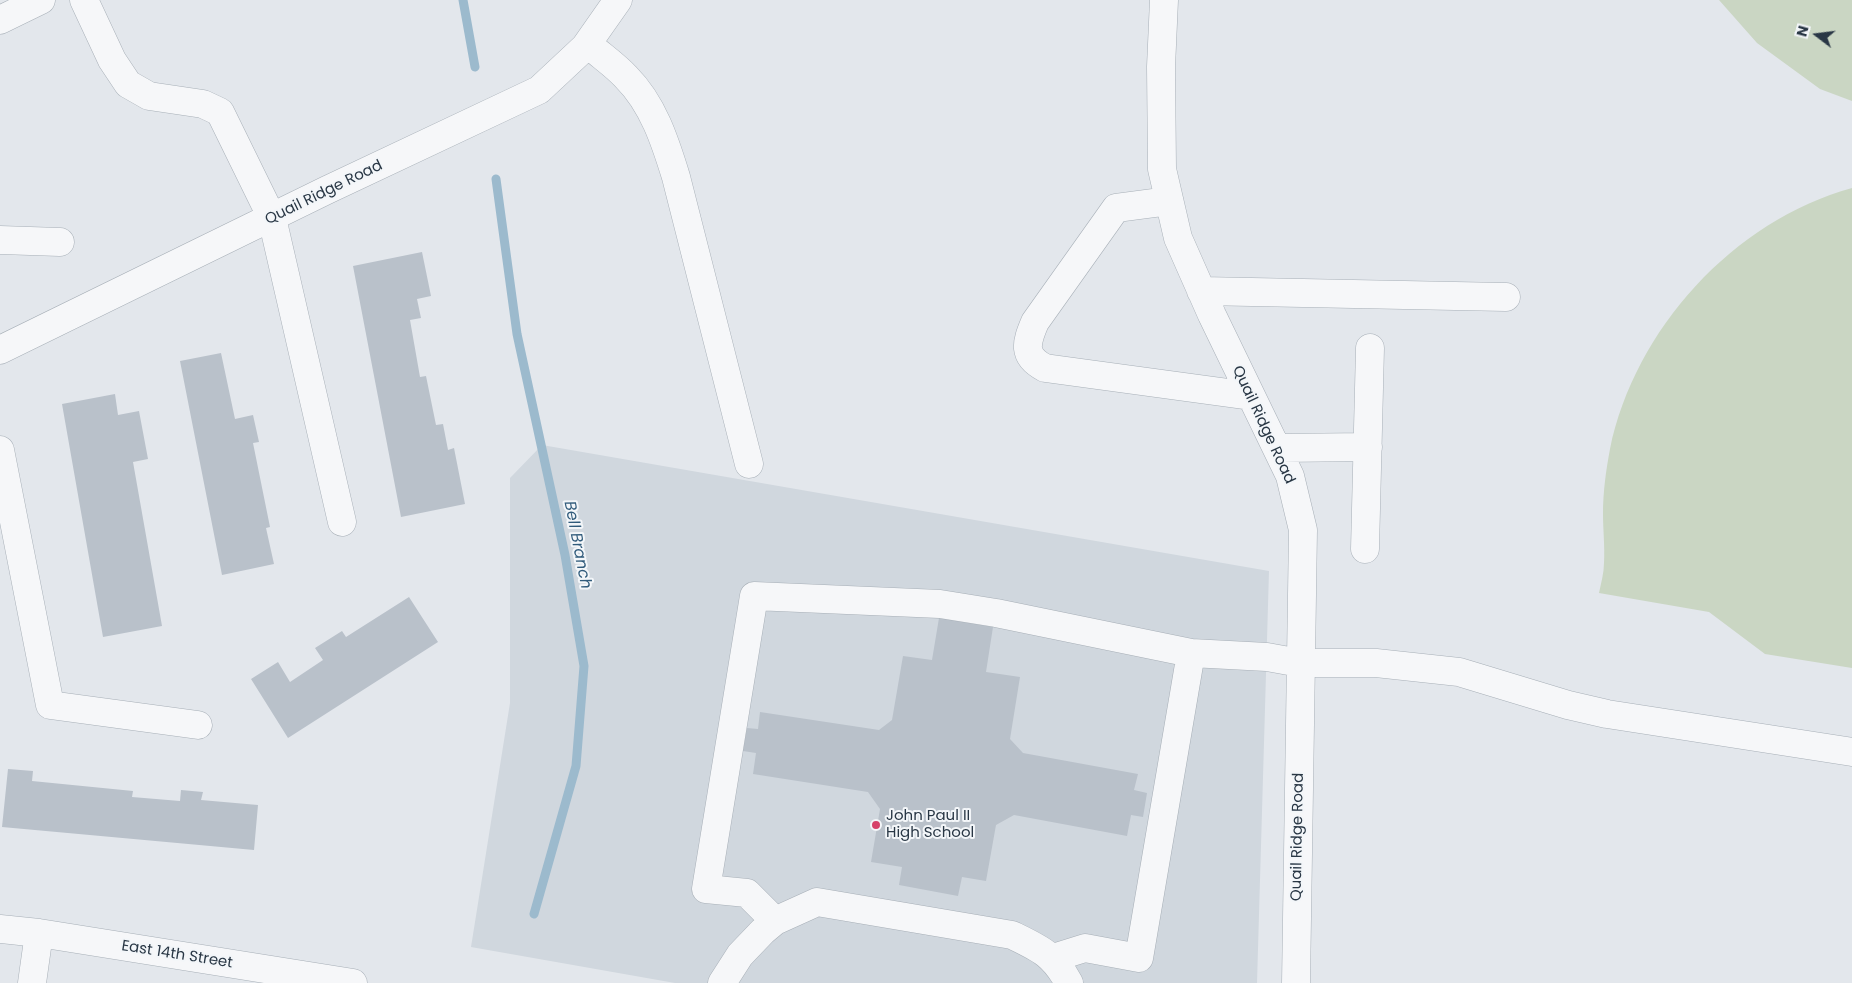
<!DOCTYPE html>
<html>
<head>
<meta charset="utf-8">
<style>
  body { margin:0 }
  #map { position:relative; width:1852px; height:983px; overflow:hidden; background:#e3e7ec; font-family:Poppins,sans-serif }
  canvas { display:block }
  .north { position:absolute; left:1792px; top:10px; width:50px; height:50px; -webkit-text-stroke:4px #f3f6f9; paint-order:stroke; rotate:285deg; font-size:14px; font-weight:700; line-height:20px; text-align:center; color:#293745 }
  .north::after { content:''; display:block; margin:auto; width:18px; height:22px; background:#293745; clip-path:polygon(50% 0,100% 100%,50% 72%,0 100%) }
</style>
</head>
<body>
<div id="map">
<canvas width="1852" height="983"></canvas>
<div class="north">N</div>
</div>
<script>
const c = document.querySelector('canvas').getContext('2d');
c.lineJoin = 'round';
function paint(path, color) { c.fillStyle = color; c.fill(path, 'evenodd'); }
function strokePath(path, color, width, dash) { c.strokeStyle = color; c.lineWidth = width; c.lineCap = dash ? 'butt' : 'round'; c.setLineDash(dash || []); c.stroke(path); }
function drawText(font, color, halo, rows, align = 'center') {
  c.font = font + ' Poppins,sans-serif'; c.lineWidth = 4; c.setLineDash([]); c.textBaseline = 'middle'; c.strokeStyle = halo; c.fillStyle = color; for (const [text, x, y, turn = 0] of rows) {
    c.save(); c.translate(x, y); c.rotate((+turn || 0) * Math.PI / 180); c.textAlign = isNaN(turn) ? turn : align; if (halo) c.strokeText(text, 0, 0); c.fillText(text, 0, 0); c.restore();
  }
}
const built = new Path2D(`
  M 542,445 L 1269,571 L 1257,983 L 675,983 L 471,947 L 510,703 L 510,478 Z`);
const green = new Path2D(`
  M 1719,0 L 1852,0 L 1852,101 L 1820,89 L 1757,43 Z
  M 1852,188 L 1852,668 L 1765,654 L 1709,612 L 1599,593 C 1601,583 1604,573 1604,563 C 1605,547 1603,530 1603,514 C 1603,492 1606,470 1610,449 C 1635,329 1733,221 1852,188 Z`);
const stream = new Path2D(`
  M 463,0 L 475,67
  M 496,179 L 517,334 L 565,555 L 584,666 L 576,766 L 534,914`);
const building = new Path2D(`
  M 422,252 L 431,296 L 417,299 L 421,318 L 410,320 L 420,377 L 426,376 L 436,425 L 443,424 L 448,450 L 454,448 L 465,504 L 401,517 L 353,266 Z
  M 221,353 L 235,419 L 253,415 L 259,442 L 253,443 L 270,527 L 266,528 L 274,564 L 222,575 L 180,361 Z
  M 115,394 L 118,415 L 139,411 L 148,459 L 133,462 L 162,626 L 103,637 L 62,404 Z
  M 409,597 L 438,642 L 288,738 L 251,679 L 278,662 L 290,682 L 323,660 L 315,648 L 342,631 L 346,637 Z
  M 939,618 L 993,627 L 986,672 L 1020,677 L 1010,739 L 1023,753 L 1138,774 L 1134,790 L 1147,793 L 1143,817 L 1131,815 L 1127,836 L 1014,815 L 996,825 L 986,881 L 962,877 L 958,896 L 899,885 L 902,867 L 871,862 L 880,809 L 868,792 L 753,774 L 756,753 L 743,751 L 747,728 L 758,729 L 760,712 L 879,730 L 892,720 L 903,656 L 932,660 Z
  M 8,769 L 33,771 L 32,781 L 133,791 L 132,797 L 180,801 L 181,790 L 203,792 L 201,800 L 258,805 L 254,850 L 2,827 Z`);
const minor = new Path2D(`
  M 84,0 L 112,60 L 128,84 L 149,96 L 203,104 L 220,112 L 272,218 L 342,522
  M 1164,0 L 1161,67 L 1162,169 L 1178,238 L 1212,315 L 1290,476 L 1303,530 L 1296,983
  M 0,20 L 41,0
  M 588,44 C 600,55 615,65 626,77 C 653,104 665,141 676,177 L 749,464
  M 1169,201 L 1116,208 L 1035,322 C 1026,343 1022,356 1045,368 L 1251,396
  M 0,240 L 60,242
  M 1201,291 L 1506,297
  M 0,350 L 327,190 L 539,90 L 585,47 L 618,0
  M 1277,448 L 1368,447
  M 0,450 L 50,705 L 198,725
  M 1365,549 L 1370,348
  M 1191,653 L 1267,657 L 1300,663 L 1376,663 L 1459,672 L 1568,705 L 1607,714 L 1852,752
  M 775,921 L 747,893 L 706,889 L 754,596 L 940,604 L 996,613 L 1191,653 L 1139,958 L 1085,948 L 1053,958
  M 0,929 L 39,933 L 353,983
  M 32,983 L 39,933
  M 722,983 L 740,955 L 763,931 L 775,921 L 817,902 L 1012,935 C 1041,949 1053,954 1069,983`);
const markers = [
  [876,825,5,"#d6426a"]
];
const streetNames = [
  ["Quail Ridge Road",324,193,-26],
  ["Quail Ridge Road",1263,425,65],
  ["Quail Ridge Road",1298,837,-89],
  ["East 14th Street",177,955,9]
];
const poiNames = [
  ["John Paul II",886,816],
  ["High School",886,833]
];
const waterNames = [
  ["Bell Branch",577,545,79]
];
paint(built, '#d0d7de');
paint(green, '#cad6c3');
strokePath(stream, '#9cbacd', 9);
paint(building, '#b9c1ca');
strokePath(minor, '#a7afb7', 29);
strokePath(minor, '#f6f7f9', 28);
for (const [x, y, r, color] of markers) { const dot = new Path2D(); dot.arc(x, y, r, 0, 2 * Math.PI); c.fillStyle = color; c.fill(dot); strokePath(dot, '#f3f6f9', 2); }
drawText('15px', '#293745', '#f3f6f9', streetNames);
drawText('15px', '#293745', '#f3f6f9', poiNames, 'left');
drawText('italic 16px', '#315b7b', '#f3f6f9', waterNames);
</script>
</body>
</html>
